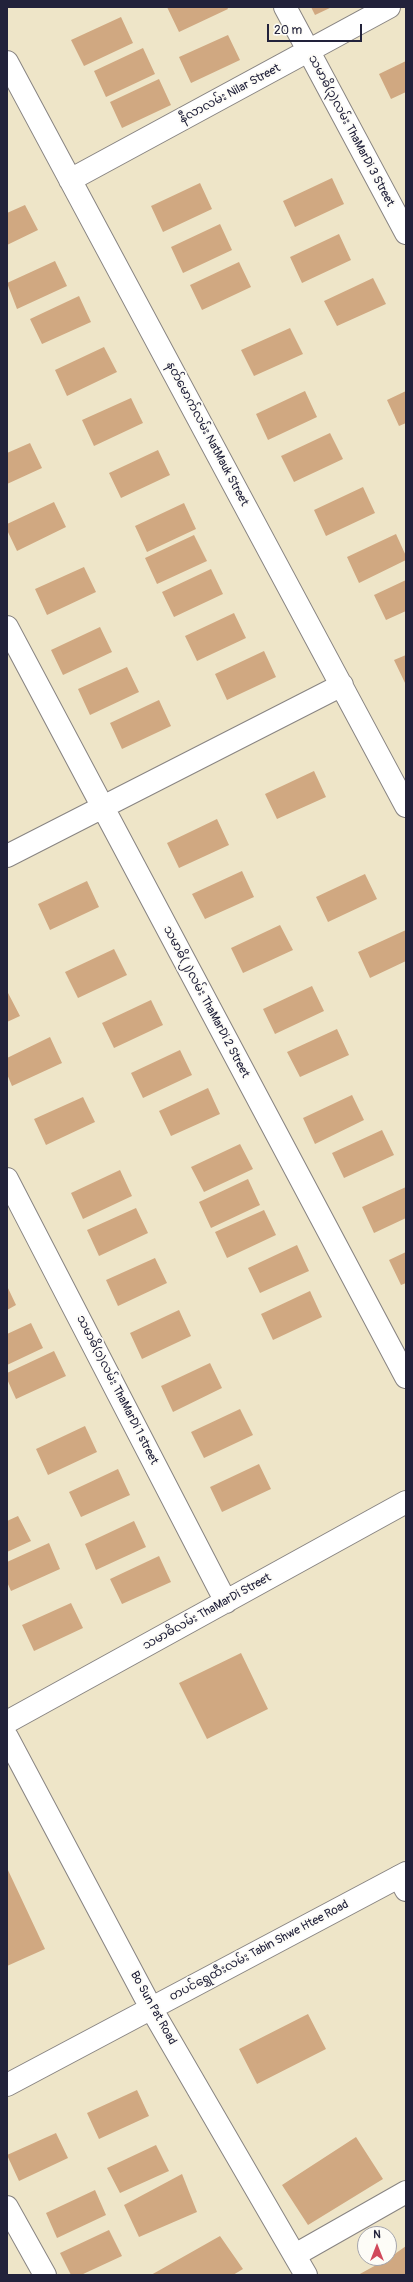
<!DOCTYPE html>
<html>
<head>
<meta charset="utf-8">
<style>
  body { margin:0 }
  #map { position:relative; width:413px; height:2282px; overflow:hidden; background:#eee5c8; font-family:Pangolin,sans-serif }
  canvas { display:block }
  .frame { position:absolute; inset:0; border:8px solid #22223b; pointer-events:none }
  .north { position:absolute; left:357px; top:2226px; width:40px; height:40px; box-sizing:border-box; background:#fdfcf7; border:1px solid #a5a5ac; border-radius:50%; rotate:0deg; font-size:11px; font-weight:700; line-height:16px; text-align:center; color:#22223b }
  .north::after { content:''; display:block; margin:auto; width:14px; height:18px; background:#d1495b; clip-path:polygon(50% 0,100% 100%,50% 72%,0 100%) }
  .scale { position:absolute; left:267px; top:24px; width:95px; height:18px; box-sizing:border-box; border:2px solid #22223b; border-top:0; padding-left:5px; font-size:12px; line-height:14px; white-space:nowrap; color:#22223b; -webkit-text-stroke:3px #fdfcf7; paint-order:stroke }
</style>
</head>
<body>
<div id="map">
<canvas width="413" height="2282"></canvas>
<div class="frame"></div>
<div class="north">N</div>
<div class="scale">20 m</div>
</div>
<script>
const c = document.querySelector('canvas').getContext('2d');
c.lineJoin = 'round';
function paint(path, color) { c.fillStyle = color; c.fill(path, 'evenodd'); }
function strokePath(path, color, width, dash) { c.strokeStyle = color; c.lineWidth = width; c.lineCap = dash ? 'butt' : 'round'; c.setLineDash(dash || []); c.stroke(path); }
function drawText(font, color, halo, rows, align = 'center') {
  c.font = font + ' Pangolin,"Noto Sans Myanmar",sans-serif'; c.lineWidth = 4; c.setLineDash([]); c.textBaseline = 'middle'; c.strokeStyle = halo; c.fillStyle = color; for (const [text, x, y, turn = 0] of rows) {
    c.save(); c.translate(x, y); c.rotate((+turn || 0) * Math.PI / 180); c.textAlign = isNaN(turn) ? turn : align; if (halo) c.strokeText(text, 0, 0); c.fillText(text, 0, 0); c.restore();
  }
}
const building = new Path2D(`
  M 167,7 L 227,7 L 228,9 L 179,32 Z
  M 311,7 L 332,7 L 315,15 Z
  M 121,17 L 133,43 L 84,66 L 71,40 Z
  M 228,35 L 240,60 L 191,83 L 179,57 Z
  M 143,48 L 155,74 L 106,97 L 94,71 Z
  M 406,61 L 406,92 L 391,99 L 379,74 Z
  M 159,79 L 171,105 L 122,128 L 110,102 Z
  M 332,178 L 344,204 L 295,227 L 283,201 Z
  M 200,183 L 212,209 L 163,232 L 151,206 Z
  M 25,205 L 38,230 L 7,245 L 7,213 Z
  M 220,224 L 232,250 L 183,273 L 171,247 Z
  M 339,234 L 351,260 L 302,283 L 290,257 Z
  M 55,261 L 67,286 L 17,309 L 7,283 Z
  M 239,262 L 251,287 L 202,310 L 190,285 Z
  M 373,278 L 386,304 L 337,326 L 324,301 Z
  M 79,296 L 91,322 L 42,344 L 30,319 Z
  M 290,328 L 303,354 L 254,376 L 241,350 Z
  M 104,347 L 117,372 L 67,396 L 55,370 Z
  M 305,391 L 317,417 L 268,440 L 256,414 Z
  M 406,391 L 406,423 L 399,426 L 387,400 Z
  M 131,398 L 143,423 L 94,446 L 82,420 Z
  M 330,433 L 343,459 L 294,482 L 281,456 Z
  M 30,443 L 42,468 L 7,484 L 7,453 Z
  M 158,450 L 170,475 L 121,498 L 109,473 Z
  M 363,487 L 375,513 L 326,536 L 314,510 Z
  M 54,502 L 66,527 L 17,551 L 7,530 L 7,524 Z
  M 184,503 L 196,529 L 147,552 L 135,526 Z
  M 396,534 L 406,556 L 406,560 L 359,583 L 347,557 Z
  M 194,535 L 207,561 L 157,584 L 145,558 Z
  M 84,567 L 96,592 L 47,615 L 35,589 Z
  M 211,569 L 223,594 L 174,617 L 162,592 Z
  M 406,580 L 406,611 L 386,620 L 374,595 Z
  M 234,613 L 246,638 L 197,661 L 185,636 Z
  M 100,627 L 112,652 L 63,675 L 51,650 Z
  M 264,651 L 276,677 L 227,700 L 215,674 Z
  M 406,655 L 406,685 L 394,660 Z
  M 127,667 L 139,692 L 90,715 L 78,689 Z
  M 159,700 L 171,726 L 122,749 L 110,723 Z
  M 314,771 L 326,797 L 277,819 L 265,794 Z
  M 217,819 L 229,845 L 179,868 L 167,843 Z
  M 242,871 L 254,897 L 205,919 L 192,894 Z
  M 365,874 L 377,899 L 328,922 L 316,897 Z
  M 87,881 L 99,907 L 50,930 L 38,904 Z
  M 280,925 L 293,950 L 243,973 L 231,948 Z
  M 406,930 L 406,961 L 370,978 L 358,952 Z
  M 114,949 L 127,975 L 78,998 L 65,972 Z
  M 312,986 L 324,1011 L 275,1034 L 263,1009 Z
  M 7,991 L 20,1016 L 7,1022 Z
  M 151,1000 L 163,1025 L 114,1048 L 102,1023 Z
  M 337,1029 L 349,1055 L 300,1077 L 287,1052 Z
  M 50,1037 L 62,1063 L 12,1086 L 7,1074 L 7,1058 Z
  M 180,1050 L 192,1075 L 143,1098 L 131,1073 Z
  M 208,1088 L 220,1114 L 171,1136 L 159,1111 Z
  M 352,1095 L 364,1120 L 315,1144 L 303,1118 Z
  M 83,1097 L 95,1122 L 46,1145 L 34,1119 Z
  M 382,1130 L 394,1155 L 344,1178 L 332,1153 Z
  M 240,1144 L 253,1169 L 204,1192 L 191,1167 Z
  M 120,1170 L 132,1196 L 83,1219 L 71,1193 Z
  M 248,1179 L 260,1205 L 211,1228 L 199,1202 Z
  M 406,1187 L 406,1218 L 374,1233 L 362,1207 Z
  M 136,1208 L 148,1233 L 99,1256 L 87,1230 Z
  M 264,1210 L 276,1235 L 227,1258 L 215,1232 Z
  M 297,1245 L 309,1271 L 260,1293 L 248,1268 Z
  M 406,1252 L 406,1283 L 401,1285 L 389,1260 Z
  M 155,1258 L 167,1283 L 118,1306 L 106,1280 Z
  M 7,1286 L 16,1305 L 7,1310 Z
  M 310,1291 L 322,1317 L 273,1340 L 261,1314 Z
  M 179,1310 L 191,1336 L 142,1359 L 130,1333 Z
  M 31,1323 L 43,1348 L 7,1365 L 7,1334 Z
  M 54,1351 L 66,1376 L 16,1399 L 7,1379 L 7,1373 Z
  M 210,1363 L 222,1388 L 173,1412 L 161,1386 Z
  M 240,1409 L 253,1435 L 204,1458 L 191,1432 Z
  M 85,1426 L 97,1452 L 48,1475 L 36,1449 Z
  M 259,1464 L 271,1489 L 222,1512 L 210,1487 Z
  M 118,1469 L 130,1495 L 81,1517 L 69,1492 Z
  M 18,1516 L 31,1541 L 7,1552 L 7,1521 Z
  M 134,1521 L 146,1547 L 96,1570 L 85,1544 Z
  M 49,1543 L 60,1569 L 11,1591 L 7,1582 L 7,1562 Z
  M 159,1556 L 171,1582 L 122,1604 L 110,1579 Z
  M 71,1603 L 83,1628 L 34,1651 L 22,1625 Z
  M 241,1653 L 268,1709 L 207,1739 L 179,1683 Z
  M 7,1868 L 45,1949 L 7,1966 Z
  M 308,2014 L 326,2049 L 257,2084 L 239,2049 Z
  M 137,2090 L 149,2116 L 99,2139 L 87,2113 Z
  M 56,2133 L 68,2158 L 19,2181 L 7,2155 Z
  M 356,2137 L 383,2179 L 308,2225 L 282,2185 Z
  M 156,2145 L 169,2171 L 120,2193 L 107,2168 Z
  M 182,2174 L 197,2212 L 139,2237 L 124,2205 Z
  M 95,2190 L 106,2215 L 57,2238 L 46,2213 Z
  M 109,2230 L 122,2256 L 81,2275 L 71,2275 L 60,2253 Z
  M 220,2236 L 243,2269 L 233,2275 L 151,2275 Z
  M 406,2246 L 406,2275 L 358,2275 L 389,2258 Z`);
const street = new Path2D(`
  M 285,7 L 406,233
  M 7,62 L 406,806
  M 70,180 L 389,7
  M 7,627 L 406,1377
  M 7,856 L 342,685
  M 7,1179 L 226,1602
  M 7,1722 L 406,1502
  M 399,1877 L 406,1890
  M 7,2207 L 45,2275
  M 295,2255 L 406,2192`);
const secondary = new Path2D(`
  M 7,1737 L 151,2008 L 306,2275
  M 7,2085 L 406,1873`);
const streetNames = [
  ["နီလာလမ်း Nilar Street",230,94,-28],
  ["သမာဓိ(၃)လမ်း ThaMarDi 3 Street",351,131,62],
  ["နတ်မောက်လမ်း NatMauk Street",207,434,62],
  ["သမာဓိ(၂)လမ်း ThaMarDi 2 Street",206,1002,62],
  ["သမာဓိ(၁)လမ်း ThaMarDi 1 street",117,1390,63],
  ["သမာဓိလမ်း ThaMarDi Street",207,1612,-29],
  ["တပင်ရွှေထီးလမ်း Tabin Shwe Htee Road",259,1951,-28],
  ["Bo Sun Pat Road",153,2008,61]
];
paint(building, '#d0a881');
strokePath(street, '#888482', 24);
strokePath(secondary, '#888482', 24);
strokePath(street, '#fff', 22);
strokePath(secondary, '#fff', 22);
drawText('12px', '#22223b', '#fdfcf7', streetNames);
</script>
</body>
</html>
